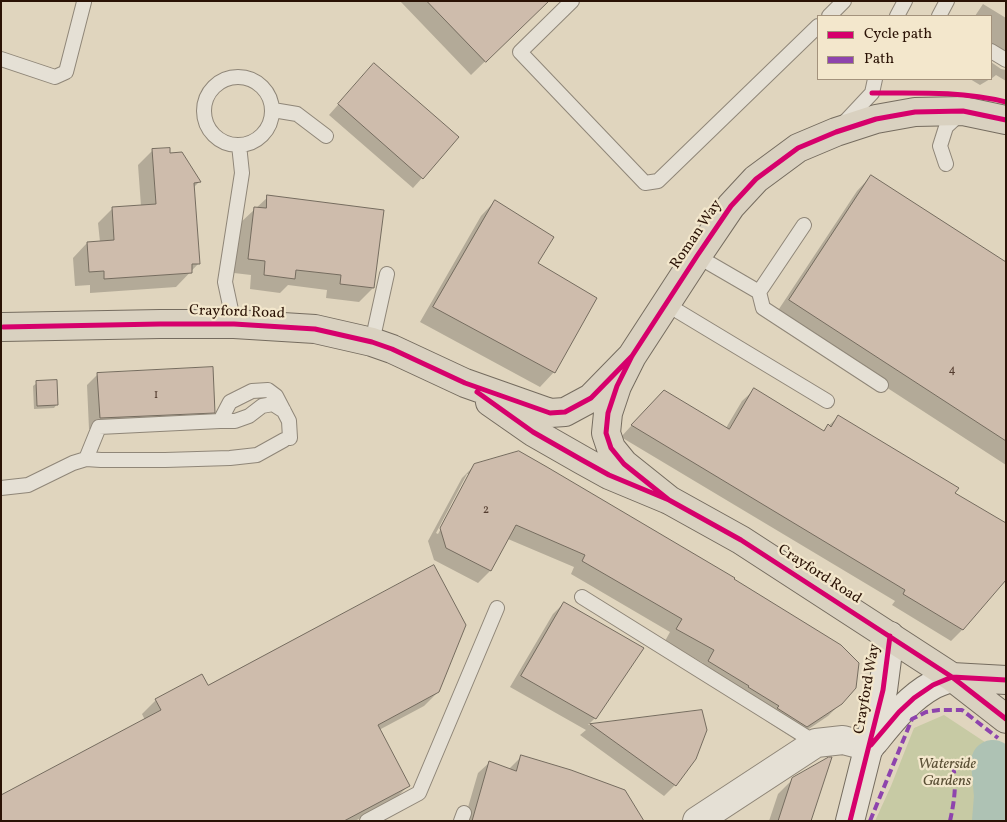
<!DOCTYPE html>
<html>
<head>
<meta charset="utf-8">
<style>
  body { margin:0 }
  #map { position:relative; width:1007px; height:822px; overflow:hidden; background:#e0d5be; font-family:Vollkorn,serif }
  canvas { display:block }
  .frame { position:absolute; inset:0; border:2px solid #2a1205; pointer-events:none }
  .legend { position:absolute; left:817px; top:15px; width:175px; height:65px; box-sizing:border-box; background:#f3e7cc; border:1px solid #a3927c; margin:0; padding:6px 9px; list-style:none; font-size:15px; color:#2a1205 }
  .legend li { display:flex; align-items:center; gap:10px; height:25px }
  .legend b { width:25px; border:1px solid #a3927c }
</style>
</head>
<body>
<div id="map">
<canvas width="1007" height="822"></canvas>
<div class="frame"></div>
<ul class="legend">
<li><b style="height:6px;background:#d6006c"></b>Cycle path</li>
<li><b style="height:6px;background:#8e44ad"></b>Path</li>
</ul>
</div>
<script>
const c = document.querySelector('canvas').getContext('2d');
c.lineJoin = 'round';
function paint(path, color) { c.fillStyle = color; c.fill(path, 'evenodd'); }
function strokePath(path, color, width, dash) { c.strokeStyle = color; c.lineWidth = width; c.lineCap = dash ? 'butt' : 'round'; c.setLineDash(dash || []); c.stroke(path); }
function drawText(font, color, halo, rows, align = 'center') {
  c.font = font + ' Vollkorn,serif'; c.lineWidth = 4.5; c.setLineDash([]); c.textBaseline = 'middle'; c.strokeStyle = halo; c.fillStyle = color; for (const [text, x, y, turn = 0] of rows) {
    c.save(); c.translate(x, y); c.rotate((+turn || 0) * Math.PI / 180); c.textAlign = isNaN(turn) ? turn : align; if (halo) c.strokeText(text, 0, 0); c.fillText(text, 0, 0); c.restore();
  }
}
const green = new Path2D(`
  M 944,715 L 1006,756 L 1006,821 L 875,821 L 891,786 L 914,728 Z`);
const shadow = new Path2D(`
  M 400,1 L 547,1 L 471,75 Z
  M 983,4 L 1006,18 L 1006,55 L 991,47 L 991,16 L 975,16 Z
  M 991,62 L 1001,69 L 1006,70 L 1006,81 L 996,75 L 991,79 Z
  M 374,64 L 422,178 L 413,188 L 329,115 Z
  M 970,79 L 990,79 L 980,85 Z
  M 152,151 L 169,155 L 199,182 L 193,188 L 199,263 L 176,287 L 90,293 L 90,285 L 75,286 L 73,258 L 87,243 L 100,242 L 98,223 L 113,208 L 141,206 L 138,165 Z
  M 871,176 L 1006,264 L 1006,465 L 775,315 L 857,191 Z
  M 268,197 L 373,288 L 359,302 L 326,298 L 327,290 L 288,285 L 280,293 L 250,289 L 251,275 L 234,273 L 240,223 Z
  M 495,201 L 536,264 L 554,372 L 540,387 L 420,322 L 481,216 Z
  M 98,374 L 214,412 L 202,423 L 89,429 L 87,385 Z
  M 37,383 L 57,404 L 54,408 L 34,409 L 33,386 Z
  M 754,390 L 822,432 L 838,417 L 954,494 L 1006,579 L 962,630 L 951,641 L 892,605 L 895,601 L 621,437 L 652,403 L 726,428 L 742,401 Z
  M 474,466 L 841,703 L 828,716 L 794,739 L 766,721 L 768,718 L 697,673 L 703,663 L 665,641 L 670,632 L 571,574 L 574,567 L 508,539 L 490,571 L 478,583 L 434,560 L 428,541 L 462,478 ZM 467,474 L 470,474 L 438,534 L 436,533 Z
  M 564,603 L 595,718 L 588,725 L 701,711 L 675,785 L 664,796 L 580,735 L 586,730 L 510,687 L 553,614 Z
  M 207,687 L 438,692 L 424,706 L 379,730 L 408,786 L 394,800 L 355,821 L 1,821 L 145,720 L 142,714 L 156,700 Z
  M 521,757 L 638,821 L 464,821 L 478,773 L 490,762 L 509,770 L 510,768 Z
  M 793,779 L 810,821 L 769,821 L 778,794 Z`);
const river = new Path2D(`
  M 993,762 L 996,796 L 994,821`);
const building = new Path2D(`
  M 427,1 L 549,1 L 486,62 Z
  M 374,63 L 459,137 L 423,179 L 338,104 Z
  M 170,148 L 170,153 L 182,152 L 201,182 L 194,183 L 200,264 L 192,264 L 192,273 L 104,279 L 104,271 L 89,272 L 87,242 L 114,240 L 112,207 L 156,204 L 152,149 Z
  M 871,175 L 1006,262 L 1006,441 L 789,300 Z
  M 267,195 L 384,210 L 374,288 L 340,284 L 341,275 L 296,270 L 295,279 L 264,275 L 265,261 L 248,259 L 254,207 L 266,208 Z
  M 495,200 L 554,237 L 538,263 L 597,298 L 555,373 L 433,307 Z
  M 213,367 L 215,413 L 100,418 L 97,373 Z
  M 57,380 L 58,405 L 37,406 L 36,381 Z
  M 754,388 L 824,431 L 828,424 L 831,427 L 838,415 L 959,488 L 955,493 L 1006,523 L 1006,580 L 963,630 L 903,594 L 905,590 L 631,425 L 664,390 L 729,429 Z
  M 519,451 L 547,467 L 735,578 L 734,579 L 841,645 L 859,663 L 856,688 L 842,704 L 807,727 L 777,708 L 779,706 L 748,687 L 749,686 L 708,661 L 714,650 L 676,629 L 682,619 L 582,561 L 585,555 L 516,525 L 491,571 L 446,548 L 440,528 L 474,464 Z
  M 434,565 L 466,625 L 439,692 L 378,725 L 410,786 L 344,821 L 1,821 L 1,795 L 161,710 L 155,699 L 202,674 L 208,685 Z
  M 564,602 L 644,648 L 596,719 L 521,676 Z
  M 702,710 L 707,730 L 696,759 L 676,786 L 590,724 Z
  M 521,755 L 571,770 L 625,790 L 644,821 L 472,821 L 489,761 L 516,771 Z
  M 829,757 L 832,757 L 811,821 L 778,821 L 792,778 Z`);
const lane = new Path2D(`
  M 572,1 L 520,52 L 645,183 L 658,181 L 818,26
  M 829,16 L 844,1
  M 897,16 L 905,1
  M 939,16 L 947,1
  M 991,51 L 1006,60
  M 1,59 L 55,77 L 66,72 L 84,2
  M204 111a34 34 0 1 1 68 0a34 34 0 1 1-68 0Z
  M 273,110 L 297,114 L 326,136
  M 843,124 L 872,93 L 875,79
  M 946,164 L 940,146 L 946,127 L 961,113
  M 804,225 L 759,292 L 763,308 L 881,385
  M 697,256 L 759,292
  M 666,304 L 827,401
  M 234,324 L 225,282 L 242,173 L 239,145
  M 372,342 L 387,274
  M 220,421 L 235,421 L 249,416 L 262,406 L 273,404 L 284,411
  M 86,459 L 99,427 L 220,421 L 230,402 L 252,391 L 268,390 L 276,396 L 289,421 L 290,438
  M 1,488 L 28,485 L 73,463 L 86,459 L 101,460 L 165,460 L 230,458 L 257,455 L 284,440
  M 582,597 L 816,743
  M 367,821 L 419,793 L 497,608
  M 461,821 L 464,813`);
const street = new Path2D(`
  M 697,821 L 816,743 L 843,740 L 870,747`);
const secondary = new Path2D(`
  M 874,742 C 891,721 909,698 933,685 C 939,682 946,680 952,677
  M 850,821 L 883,690 L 890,636`);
const primary = new Path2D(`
  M 3,327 L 160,324 L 234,324 L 315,329 L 372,342 L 392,349 L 465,383 L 550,413 L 565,412 L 591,398 L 632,356
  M 490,402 L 533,432 L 582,460 L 609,475 L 669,500 L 741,540 L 952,677 L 1006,719
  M 669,500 L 624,464 L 611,448 L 606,433 L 608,413 L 617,386 L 632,356 L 697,256 L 731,206 L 756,179 L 798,148 L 836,132 L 876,119 L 915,112 L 963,111 L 1006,120
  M 952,677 L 1006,680`);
const quiet = new Path2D(`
  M 870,821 L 912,719 L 926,712 L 939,710 L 962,710 L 998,738
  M 950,821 C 954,803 957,784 953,766`);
const cycleway = new Path2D(`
  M 872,93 C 917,93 961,91 1006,102
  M 3,327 L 160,324 L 234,324 L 315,329 L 372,342 L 392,349 L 465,383 L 550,413 L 565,412 L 591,398 L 632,356
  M 477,392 L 533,432 L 582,460 L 609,475 L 669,500 L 741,540 L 952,677 L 1006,719
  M 669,500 L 624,464 L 611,448 L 606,433 L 608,413 L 617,386 L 632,356 L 697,256 L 731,206 L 756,179 L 798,148 L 836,132 L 876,119 L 915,112 L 963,111 L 1006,120
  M 871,745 L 899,712 L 914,698 L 933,685 L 952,677 L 1006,680
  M 850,821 L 883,690 L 890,636`);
const numberNames = [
  ["4",952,371],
  ["1",156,396],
  ["2",486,511]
];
const streetNames = [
  ["Roman Way",697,235,-56],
  ["Crayford Road",237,313,2],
  ["Crayford Road",819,575,33],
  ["Crayford Way",868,689,-80]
];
const parkNames = [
  ["Waterside",947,765],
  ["Gardens",947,782]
];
paint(green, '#c7caa4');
paint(shadow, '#0003');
strokePath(river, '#aec2b4', 44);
paint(building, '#cebcac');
strokePath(building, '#756c5f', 1);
strokePath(lane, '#8f8678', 16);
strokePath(street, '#8f8678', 30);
strokePath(secondary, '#756c5f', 30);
strokePath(primary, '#756c5f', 30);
strokePath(lane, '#e5e0d5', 14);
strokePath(street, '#e5e0d5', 28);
strokePath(secondary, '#e5e0d5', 28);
strokePath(primary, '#d9d1c0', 28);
strokePath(quiet, '#8e44ad', 4, [8, 4]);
strokePath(cycleway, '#d6006c', 5);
drawText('12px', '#533c2f', null, numberNames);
drawText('15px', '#2a1205', '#f3e7cc', streetNames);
drawText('italic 15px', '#5a4f35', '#f3e7cc', parkNames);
</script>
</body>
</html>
